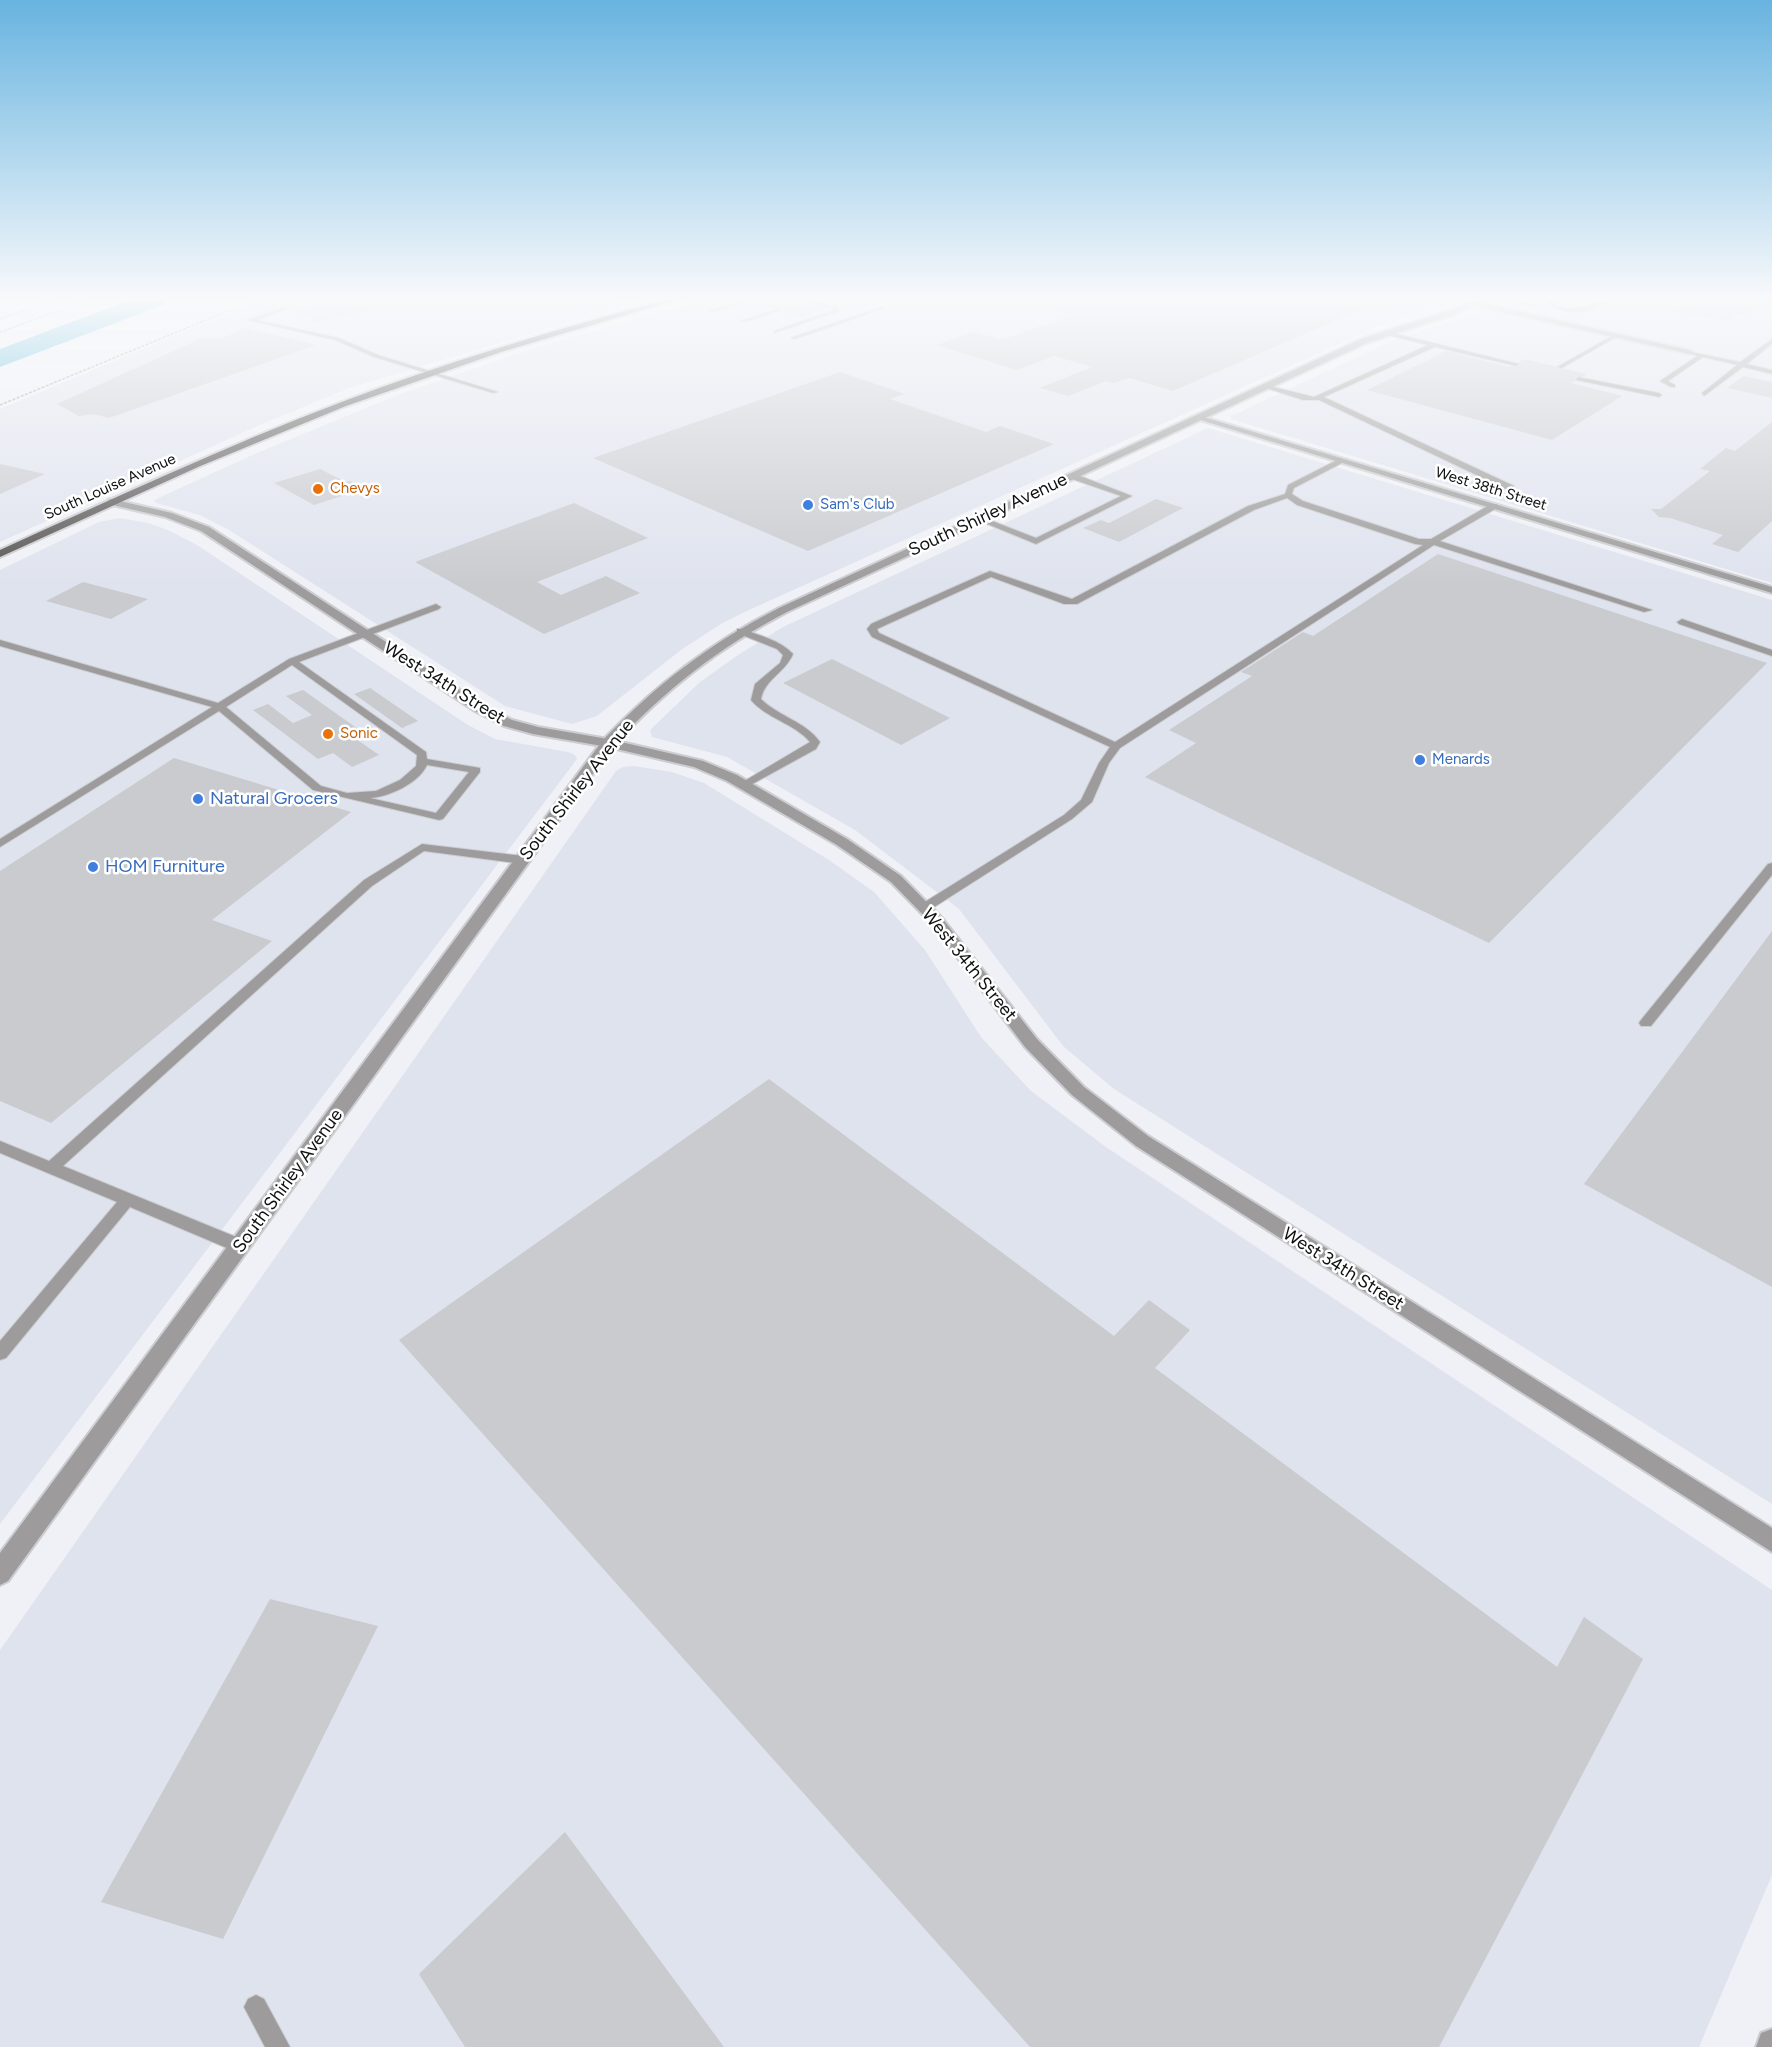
<!DOCTYPE html>
<html>
<head>
<meta charset="utf-8">
<style>
  body { margin:0 }
  canvas { display:block; background:#f0f1f6 }
</style>
</head>
<body>
<canvas width="1772" height="2047"></canvas>
<script>
const c = document.querySelector('canvas').getContext('2d');
c.lineJoin = 'round';
function paint(path, color) { c.fillStyle = color; c.fill(path, 'evenodd'); }
function strokePath(path, color, width, dash) { c.strokeStyle = color; c.lineWidth = width; c.lineCap = dash ? 'butt' : 'round'; c.setLineDash(dash || []); c.stroke(path); }
function drawText(font, color, halo, rows, align = 'center') {
  c.font = font + ' Figtree,sans-serif'; c.lineWidth = 5; c.setLineDash([]); c.textBaseline = 'middle'; c.strokeStyle = halo; c.fillStyle = color; for (const [text, x, y, turn = 0] of rows) {
    c.save(); c.translate(x, y); c.rotate((+turn || 0) * Math.PI / 180); c.textAlign = isNaN(turn) ? turn : align; if (halo) c.strokeText(text, 0, 0); c.fillText(text, 0, 0); c.restore();
  }
}
const built = new Path2D(`
  M 263,299 L 597,299 L 621,307 L 352,387 L 262,424 L 0,542 L 0,409 Z
  M 707,299 L 1463,299 L 1381,325 L 749,610 L 721,624 L 681,650 L 597,716 L 572,724 L 505,706 L 229,530 L 200,515 L 156,503 L 154,500 L 259,452 L 400,394 L 537,347 Z
  M 1510,299 L 1754,299 L 1772,302 L 1772,583 L 1231,419 L 1231,416 L 1398,338 L 1470,316 Z
  M 1208,428 L 1772,600 L 1772,1504 L 1114,1089 L 1063,1046 L 959,909 L 855,830 L 727,757 L 652,737 L 650,730 L 700,682 L 738,655 L 783,627 Z
  M 120,518 L 148,523 L 168,530 L 197,545 L 468,725 L 495,739 L 568,752 L 575,755 L 577,759 L 0,1524 L 0,570 L 99,522 Z
  M 634,766 L 672,772 L 704,783 L 829,860 L 874,892 L 925,950 L 981,1037 L 1031,1091 L 1106,1147 L 1772,1590 L 1772,1875 L 1699,2047 L 0,2047 L 0,1650 L 616,771 L 623,767 Z`);
const river = new Path2D(`
  M 133,299 L 169,299 L 165,304 L 0,367 L 0,349 Z`);
const building = new Path2D(`
  M 301,299 L 410,299 L 410,300 L 316,323 L 310,320 L 314,319 L 298,312 L 312,308 L 294,301 Z
  M 770,299 L 793,299 L 827,309 L 801,317 L 756,303 Z
  M 1074,299 L 1385,299 L 1173,391 L 1129,378 L 1114,383 L 1106,381 L 1068,396 L 1040,388 L 1092,367 L 1054,356 L 1017,370 L 936,345 L 974,332 L 1002,340 L 1072,315 L 1048,308 Z
  M 1393,299 L 1422,299 L 1411,304 Z
  M 1695,299 L 1750,299 L 1746,301 L 1760,304 L 1743,315 L 1737,314 L 1725,321 L 1674,311 Z
  M 245,328 L 316,345 L 109,418 L 93,414 L 79,416 L 57,404 L 202,338 L 219,340 Z
  M 1446,351 L 1510,367 L 1525,359 L 1587,374 L 1571,383 L 1622,396 L 1552,440 L 1367,390 Z
  M 840,372 L 905,394 L 890,399 L 986,432 L 1000,426 L 1054,444 L 808,551 L 593,458 Z
  M 1744,376 L 1772,382 L 1772,398 L 1727,388 Z
  M 1772,422 L 1772,521 L 1738,552 L 1712,544 L 1723,535 L 1670,518 L 1659,517 L 1651,509 L 1661,509 L 1710,471 L 1700,469 L 1726,448 L 1735,451 Z
  M 0,464 L 45,474 L 0,494 Z
  M 320,469 L 346,482 L 350,481 L 361,486 L 343,492 L 348,494 L 314,505 L 274,483 Z
  M 1156,499 L 1183,508 L 1119,542 L 1083,528 L 1101,520 L 1109,523 Z
  M 574,503 L 648,538 L 537,582 L 561,595 L 606,576 L 640,593 L 544,634 L 415,562 Z
  M 1438,554 L 1767,663 L 1489,943 L 1145,777 L 1196,743 L 1169,730 L 1252,676 L 1241,672 L 1303,632 L 1313,636 Z
  M 83,582 L 148,599 L 111,619 L 46,601 Z
  M 832,659 L 950,718 L 901,745 L 783,683 Z
  M 370,688 L 418,721 L 402,728 L 354,694 Z
  M 303,690 L 358,729 L 349,734 L 379,755 L 352,767 L 333,753 L 318,759 L 253,710 L 268,704 L 293,723 L 312,715 L 286,696 Z
  M 174,758 L 351,812 L 212,920 L 272,941 L 51,1123 L 0,1101 L 0,871 Z
  M 1772,931 L 1772,1287 L 1584,1184 Z
  M 769,1079 L 1114,1336 L 1149,1300 L 1190,1330 L 1155,1368 L 1557,1667 L 1584,1617 L 1643,1659 L 1439,2047 L 1030,2047 L 399,1340 Z
  M 270,1599 L 378,1626 L 223,1939 L 101,1902 Z
  M 565,1832 L 724,2047 L 465,2047 L 419,1974 Z`);
const path = new Path2D(`
  M 0,319 L 57,299
  M 0,332 L 92,299
  M 0,405 L 235,308`);
const service = new Path2D(`
  M 746,299 L 755,299 L 713,312 L 708,311 Z
  M 800,299 L 809,299 L 837,307 L 840,311 L 774,333 L 774,331 L 834,310 Z
  M 1505,299 L 1515,299 L 1537,305 L 1534,307 Z
  M 1552,299 L 1558,299 L 1554,303 C 1576,317 1592,298 1614,299 C 1595,312 1566,319 1547,303 Z
  M 284,307 L 289,308 L 257,320 L 339,338 L 378,355 L 498,392 L 493,393 L 374,357 L 335,340 L 247,320 Z
  M 881,307 L 886,308 L 795,339 L 790,338 Z
  M 777,309 L 782,310 L 745,322 L 740,321 Z
  M 1385,331 L 1519,364 L 1516,366 L 1435,347 L 1324,397 L 1514,486 L 1514,490 L 1508,490 L 1319,400 L 1303,400 L 1263,387 L 1266,385 L 1314,397 L 1428,345 L 1383,334 Z
  M 1615,334 L 1620,335 L 1562,368 L 1557,367 Z
  M 1772,339 L 1772,344 L 1747,364 L 1772,370 L 1772,374 L 1743,367 L 1704,396 L 1702,393 L 1737,365 L 1703,357 L 1668,381 L 1675,385 L 1675,387 L 1671,387 L 1660,381 L 1697,356 L 1687,353 L 1687,351 L 1740,362 Z
  M 1578,377 L 1659,393 L 1662,395 L 1659,397 L 1576,380 Z
  M 1341,458 L 1345,460 L 1344,462 L 1294,488 L 1292,494 L 1303,501 L 1419,539 L 1431,539 L 1491,504 L 1497,504 L 1497,508 L 1440,541 L 1652,610 L 1644,612 L 1434,545 L 1120,748 L 1109,763 L 1092,802 L 1072,819 L 928,911 L 920,911 L 918,908 L 920,905 L 1064,815 L 1081,800 L 1099,763 L 1110,747 L 872,637 L 867,629 L 871,624 L 990,571 L 1072,599 L 1248,506 L 1285,494 L 1288,485 ZM 1287,498 L 1297,505 L 1415,544 L 1423,545 L 1115,742 L 879,633 L 877,629 L 991,577 L 1064,604 L 1077,604 L 1254,510 Z
  M 1069,474 L 1075,474 L 1132,496 L 1036,544 L 975,519 L 982,517 L 1036,538 L 1121,496 L 1069,478 Z
  M 436,604 L 441,607 L 439,609 L 299,662 L 426,752 L 427,759 L 480,768 L 480,772 L 443,819 L 439,820 L 313,790 L 219,711 L 0,847 L 0,839 L 212,707 L 0,646 L 0,640 L 218,703 L 289,659 ZM 292,665 L 417,755 L 416,766 L 400,780 L 376,791 L 347,793 L 321,786 L 226,707 ZM 427,765 L 469,772 L 436,813 L 370,798 C 389,797 419,783 427,765 Z
  M 1682,619 L 1772,650 L 1772,656 L 1679,624 L 1677,622 Z
  M 737,629 L 743,629 C 760,636 780,640 793,654 C 785,673 765,679 761,699 C 779,717 805,721 820,742 L 816,749 L 745,788 L 741,787 L 741,783 L 810,742 C 794,723 767,719 751,700 L 755,684 L 780,663 L 783,655 L 777,649 L 737,633 Z
  M 422,844 L 523,856 L 529,860 L 523,864 L 424,851 L 372,886 L 63,1166 L 246,1241 L 248,1246 L 246,1251 L 240,1252 L 234,1251 L 130,1207 L 6,1358 L 0,1360 L 0,1341 L 117,1202 L 0,1153 L 0,1141 L 49,1161 L 364,880 Z
  M 1772,863 L 1772,875 L 1651,1026 L 1641,1026 L 1639,1023 L 1641,1020 L 1768,864 Z
  M 256,1995 L 264,1999 L 290,2047 L 265,2047 L 244,2007 L 248,1999 Z`);
const minor = new Path2D(`
  M 1474,301 L 1689,350 L 1693,352 L 1689,354 L 1471,305 Z
  M 1197,415 L 1772,587 L 1772,593 L 1197,419 Z
  M 111,499 L 172,513 L 209,527 L 483,705 L 512,720 L 538,727 L 608,739 L 703,761 L 737,775 L 847,839 L 901,876 L 942,918 L 1037,1039 L 1084,1087 L 1148,1136 L 1772,1528 L 1772,1552 L 1136,1146 L 1072,1095 L 1025,1047 L 932,924 L 891,882 L 837,845 L 727,781 L 694,767 L 608,747 L 533,734 L 504,726 L 475,711 L 201,531 L 165,517 L 108,504 L 108,500 Z
  M 1772,2029 L 1772,2047 L 1756,2047 L 1761,2033 Z`);
const tertiary = new Path2D(`
  M 1477,299 L 1487,299 L 1456,314 L 1367,343 L 787,612 C 718,648 666,689 613,746 L 8,1581 L 0,1585 L 0,1553 L 603,740 C 657,684 710,643 779,608 L 1361,339 L 1450,310 Z`);
const primary = new Path2D(`
  M 668,299 L 680,299 L 501,352 L 346,406 L 198,467 L 0,557 L 0,550 C 112,499 224,447 339,403 C 446,362 557,329 668,299 Z`);
const markers = [
  [318,489,6,"#e8710a"],
  [808,505,6,"#3f7fe0"],
  [328,734,6,"#e8710a"],
  [1420,760,6,"#3f7fe0"],
  [198,799,6,"#3f7fe0"],
  [93,867,6,"#3f7fe0"]
];
const farStreetnames = [
  ["South Louise Avenue",110,487,-24],
  ["West 38th Street",1491,489,17]
];
const farFoodnames = [
  ["Chevys",330,489],
  ["Sonic",340,734]
];
const farShopnames = [
  ["Sam's Club",820,505],
  ["Menards",1432,760]
];
const streetNames = [
  ["South Shirley Avenue",988,515,-25],
  ["West 34th Street",444,683,32],
  ["South Shirley Avenue",577,790,-52],
  ["West 34th Street",969,965,51],
  ["South Shirley Avenue",288,1181,-54],
  ["West 34th Street",1343,1269,32]
];
const shopNames = [
  ["Natural Grocers",210,799],
  ["HOM Furniture",105,867]
];
paint(built, '#dfe3ee');
paint(river, '#49b3d5');
paint(building, '#c9cbcf');
strokePath(service, '#cccdd1', 2);
strokePath(minor, '#cccdd1', 4);
strokePath(tertiary, '#cccdd1', 4);
strokePath(primary, '#cccdd1', 4);
strokePath(path, '#9c9da1', 1.5, [3, 1.5]);
paint(service, '#9d9b9b');
paint(minor, '#9d9b9b');
paint(tertiary, '#9d9b9b');
paint(primary, '#595555');
const sky = c.createLinearGradient(0, 0, 0, 585);
sky.addColorStop(0, '#68b4e0');
sky.addColorStop(0.51, '#f8f9fb');
sky.addColorStop(1, '#f8f9fb00');
c.fillStyle = sky;
c.fillRect(0, 0, 1772, 585);
for (const [x, y, r, color] of markers) { const dot = new Path2D(); dot.arc(x, y, r, 0, 2 * Math.PI); c.fillStyle = color; c.fill(dot); strokePath(dot, '#fff', 2); }
drawText('15px', '#0f1011', '#fff', farStreetnames);
drawText('15px', '#c56008', '#fff', farFoodnames, 'left');
drawText('15px', '#366cbe', '#fff', farShopnames, 'left');
drawText('18px', '#0f1011', '#fff', streetNames);
drawText('18px', '#366cbe', '#fff', shopNames, 'left');
</script>
</body>
</html>
